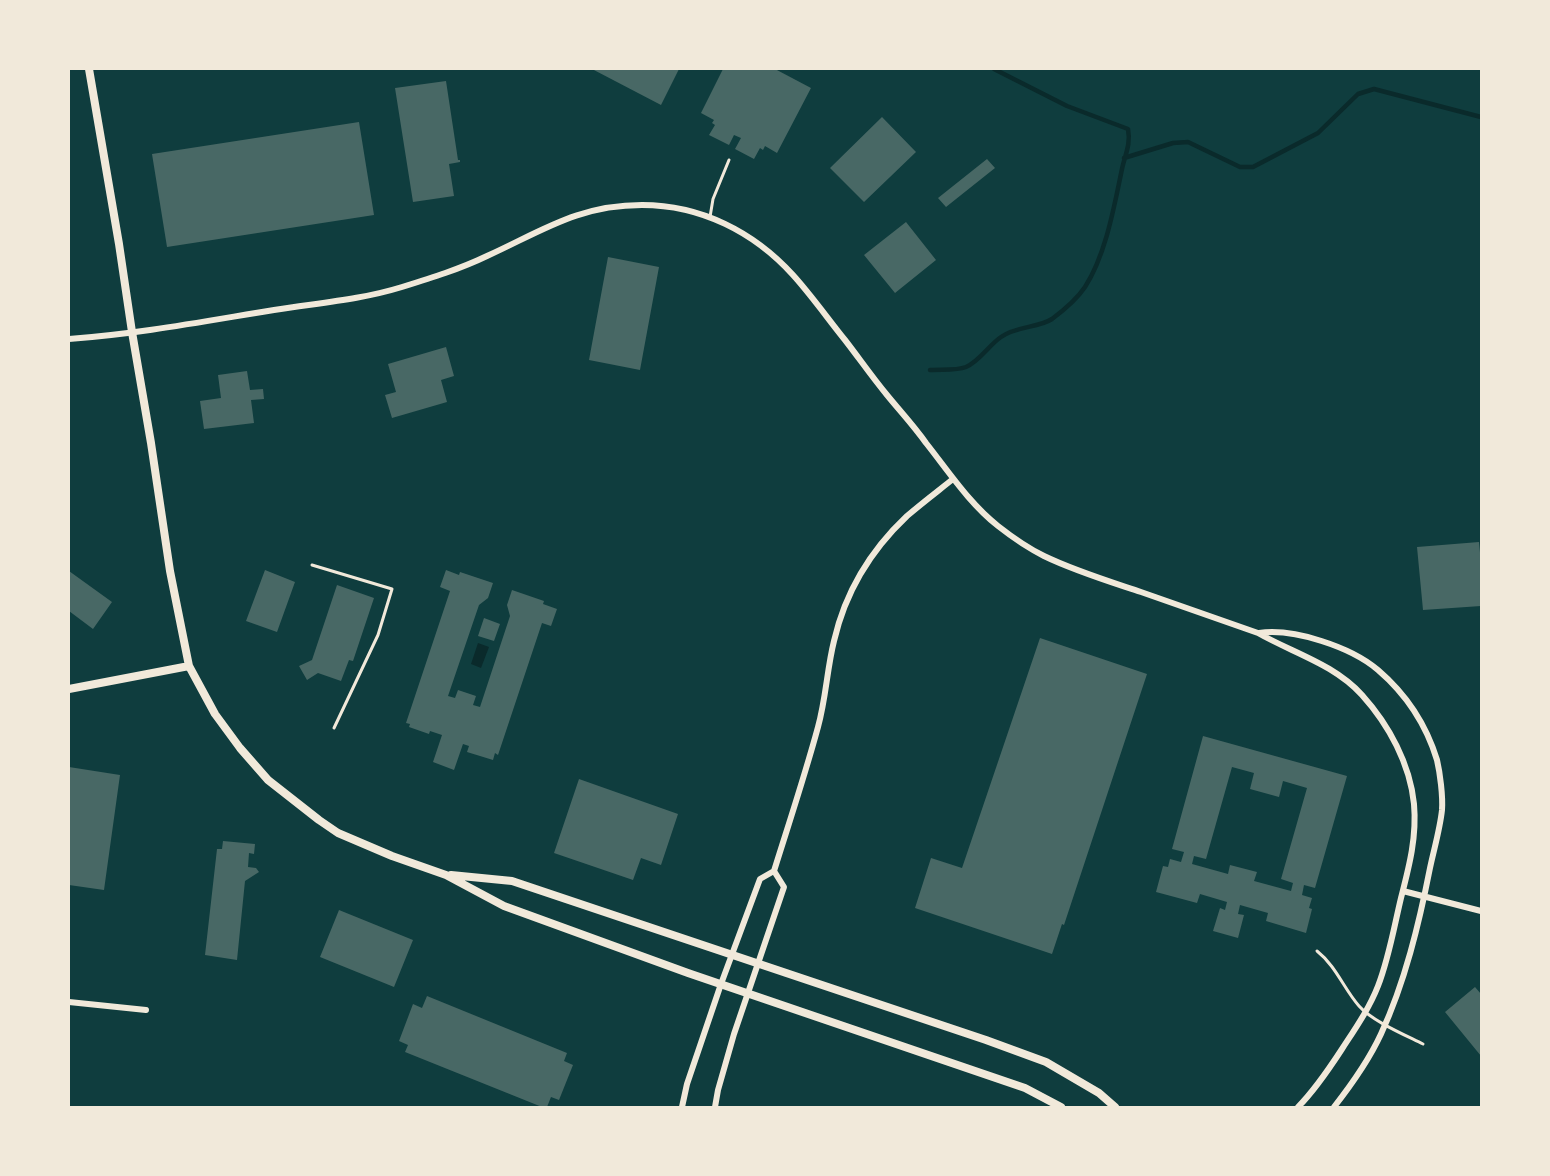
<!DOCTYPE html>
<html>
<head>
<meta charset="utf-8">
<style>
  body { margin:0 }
  #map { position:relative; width:1550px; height:1176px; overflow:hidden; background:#0f3d3e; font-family:Barlow,sans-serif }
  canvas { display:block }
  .frame { position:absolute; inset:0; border:70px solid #f1e9da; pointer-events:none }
</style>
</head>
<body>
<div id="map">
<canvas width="1550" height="1176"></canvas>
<div class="frame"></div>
</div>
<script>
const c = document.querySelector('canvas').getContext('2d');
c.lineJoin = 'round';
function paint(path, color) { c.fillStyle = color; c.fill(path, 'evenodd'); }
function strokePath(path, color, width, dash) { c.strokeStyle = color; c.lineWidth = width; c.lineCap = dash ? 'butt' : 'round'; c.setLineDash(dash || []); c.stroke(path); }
const water = new Path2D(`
  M 478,643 L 489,647 L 481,668 L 471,664 Z`);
const stream = new Path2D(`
  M 1124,158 L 1173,143 L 1188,142 L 1240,167 L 1253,167 L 1318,133 L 1358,94 L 1374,89 L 1481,117
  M 930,370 C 941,369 956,371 966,367 C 980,361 989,345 1001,337 C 1016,326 1038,328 1052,319 C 1064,310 1077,299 1085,287 C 1106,254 1114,207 1122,169 C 1125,155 1131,144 1128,129 L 1067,106 L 994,69`);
const building = new Path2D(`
  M 592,69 L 679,69 L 661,105 Z
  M 723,69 L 775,69 L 811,88 L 777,153 L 765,146 L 763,150 L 760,148 L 754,159 L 735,149 L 741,138 L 734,135 L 729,145 L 709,135 L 715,125 L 712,123 L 714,120 L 701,113 Z
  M 446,81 L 458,160 L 460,160 L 460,162 L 449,164 L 454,196 L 413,202 L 395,88 Z
  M 882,117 L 916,152 L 864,202 L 830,168 Z
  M 359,122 L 374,215 L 167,247 L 152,154 Z
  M 987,159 L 995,168 L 946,207 L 938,198 Z
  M 906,222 L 936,260 L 895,293 L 864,255 Z
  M 608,257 L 659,267 L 640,370 L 589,360 Z
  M 446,347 L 454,376 L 441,380 L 447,402 L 392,418 L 385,395 L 396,392 L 388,364 Z
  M 247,371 L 250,390 L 263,389 L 264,399 L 251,400 L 254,423 L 204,429 L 200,401 L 221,398 L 218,375 Z
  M 1479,542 L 1481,563 L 1481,606 L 1423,610 L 1417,547 Z
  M 265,570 L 295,582 L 277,632 L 246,621 Z
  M 446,570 L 459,575 L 460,572 L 493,583 L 488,598 L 479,605 L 448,696 L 455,698 L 458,690 L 476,696 L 473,705 L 480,707 L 510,616 L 507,605 L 512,590 L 544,601 L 543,604 L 557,609 L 551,626 L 542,623 L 498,755 L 495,753 L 493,760 L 467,752 L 469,746 L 463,744 L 454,770 L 433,762 L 442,735 L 430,731 L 429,734 L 409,727 L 410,724 L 406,723 L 450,591 L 440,587 Z
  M 69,571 L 112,602 L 93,629 L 69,611 Z
  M 337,585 L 374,598 L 353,661 L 349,660 L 341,681 L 318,673 L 307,680 L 299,666 L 312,660 Z
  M 484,618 L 500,624 L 494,641 L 478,636 Z
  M 1040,638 L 1147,674 L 1064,925 L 1062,924 L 1052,954 L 915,908 L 931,858 L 962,868 Z
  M 1203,736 L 1347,776 L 1315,888 L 1304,885 L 1302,895 L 1312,898 L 1309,908 L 1312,909 L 1306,933 L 1266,921 L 1268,913 L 1240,905 L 1238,914 L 1244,915 L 1238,938 L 1213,931 L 1220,908 L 1225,910 L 1227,902 L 1200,894 L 1197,903 L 1156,892 L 1163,866 L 1168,867 L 1170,859 L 1181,862 L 1184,852 L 1172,849 ZM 1232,767 L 1254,773 L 1250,789 L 1279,797 L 1283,781 L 1307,788 L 1281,879 L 1293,883 L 1291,891 L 1254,881 L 1257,872 L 1230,865 L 1228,874 L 1192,864 L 1194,856 L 1206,859 Z
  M 69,767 L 120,775 L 104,890 L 69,885 Z
  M 579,779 L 678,814 L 661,865 L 641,858 L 633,880 L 554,853 Z
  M 223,841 L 255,844 L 254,854 L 249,853 L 248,867 L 256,868 L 259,872 L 245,881 L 237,960 L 205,955 L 217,849 L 222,849 Z
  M 339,910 L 413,940 L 394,987 L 320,957 Z
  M 1475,987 L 1481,994 L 1481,1056 L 1445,1012 Z
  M 427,996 L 567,1053 L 564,1061 L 573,1065 L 559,1100 L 551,1097 L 547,1107 L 542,1107 L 405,1052 L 408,1045 L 399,1041 L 413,1004 L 422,1008 Z`);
const service = new Path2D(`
  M 710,217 L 713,199 L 729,160
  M 312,565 L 392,589 L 378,635 L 334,728
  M 1317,951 C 1336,966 1344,989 1359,1006 C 1372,1021 1405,1035 1423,1044`);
const minor = new Path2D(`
  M 69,339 C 138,334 206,321 274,310 C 317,303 360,300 402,287 C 431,278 460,269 487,256 C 542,231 578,205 642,205 C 701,205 754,232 793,275 C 812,296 828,319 845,340 C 859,358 872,377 887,395 C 900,411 914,426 926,443 C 949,472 969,503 998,526 C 1012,537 1028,548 1044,556 C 1075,571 1108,581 1141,592 C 1180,606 1219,619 1258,633 C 1293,653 1334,664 1362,695 C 1389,725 1410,764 1414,804 C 1417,837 1409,867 1401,898 C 1394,927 1389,958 1378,986 C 1369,1009 1355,1029 1342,1049 C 1329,1069 1315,1090 1298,1107
  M 1259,633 C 1294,628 1351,647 1378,670 C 1406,694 1426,724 1437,760 C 1440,773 1443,796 1442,810 C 1440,829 1434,849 1430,868 C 1419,924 1405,982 1381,1034 C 1369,1060 1352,1084 1334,1107
  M 774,871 C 789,823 805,775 818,727 C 826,698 827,669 834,641 C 845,593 871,550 907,516 C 922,503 938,491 953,479
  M 1403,891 L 1481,911
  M 69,1002 L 146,1010
  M 682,1107 L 687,1084 L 721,984 L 760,879 L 774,871 L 784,887 L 734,1034 L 718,1090 L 715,1107`);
const tertiary = new Path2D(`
  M 89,69 L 119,244 L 132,332 L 151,443 L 170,571 L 189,666 L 215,714 L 240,748 L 268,780 L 319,820 L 338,833 L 392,856 L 446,875 L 504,906 L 688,973 L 1025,1088 L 1061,1107
  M 69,689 L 189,666
  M 451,875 L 512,881 L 986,1040 L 1046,1062 L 1099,1093 L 1115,1107`);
paint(water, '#0a2a2b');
strokePath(stream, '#0a2a2b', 4.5);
paint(building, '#486865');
strokePath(service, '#f1e9da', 3);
strokePath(minor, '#f1e9da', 6);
strokePath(tertiary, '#f1e9da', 8);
</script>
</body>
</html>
